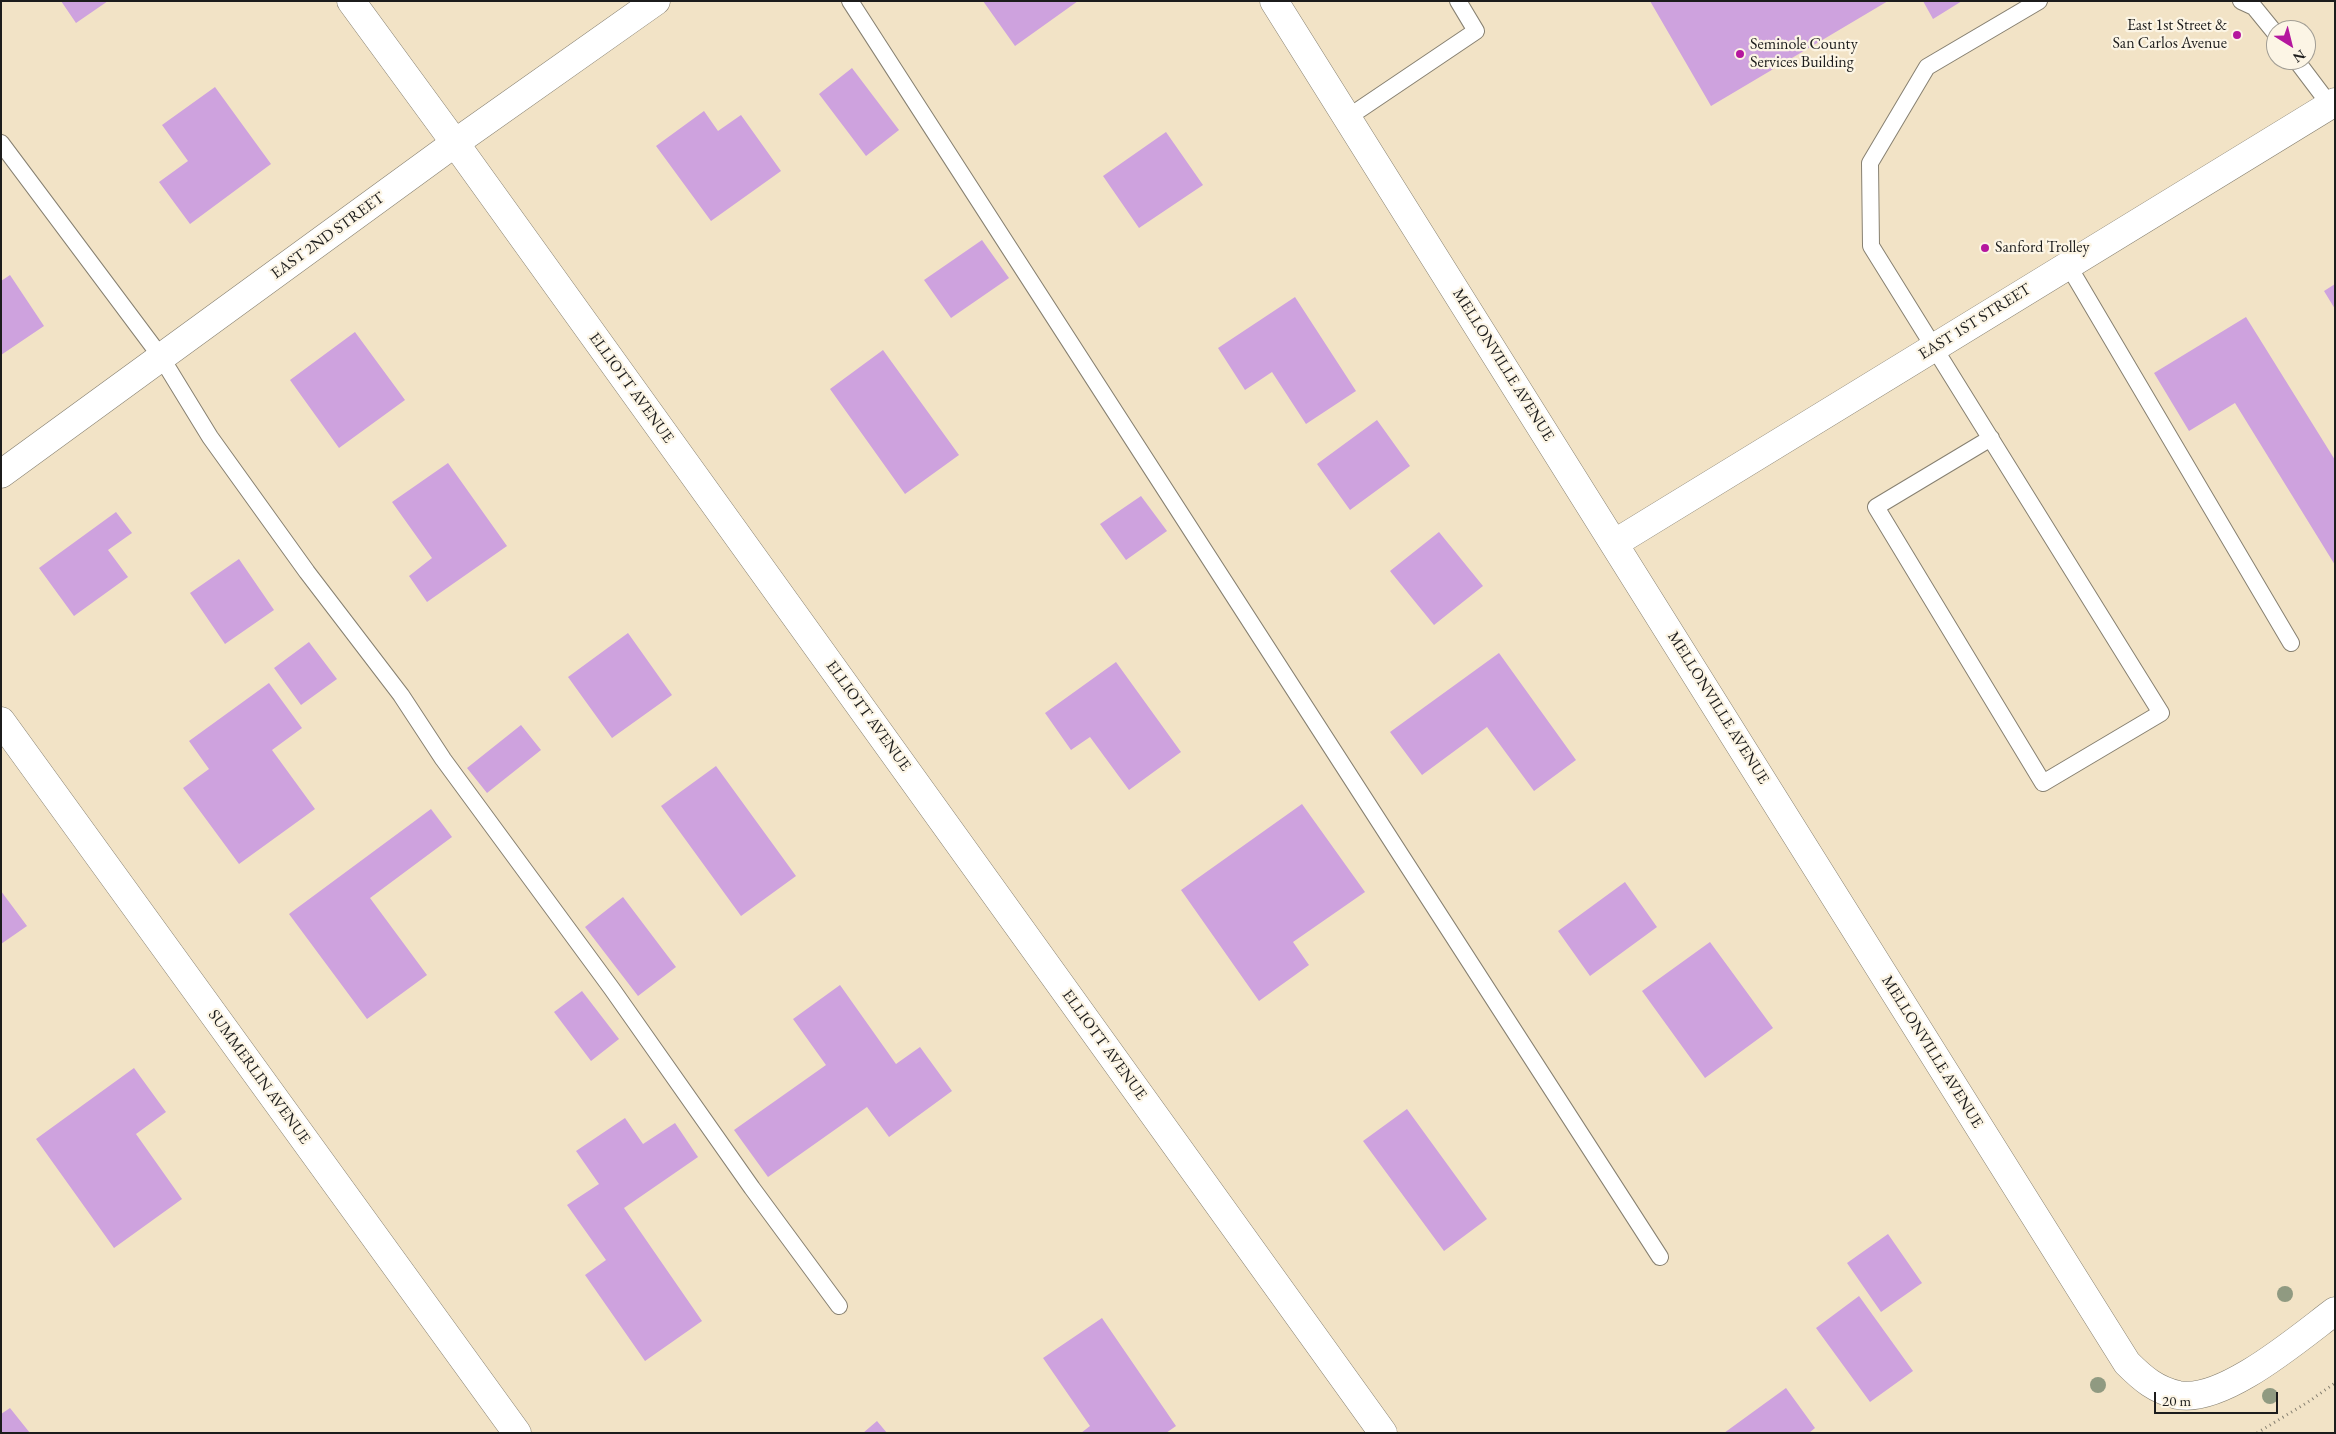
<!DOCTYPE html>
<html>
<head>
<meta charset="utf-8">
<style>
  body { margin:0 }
  #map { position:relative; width:2336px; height:1434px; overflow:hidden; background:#f2e3c6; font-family:"EB Garamond",serif }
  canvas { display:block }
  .frame { position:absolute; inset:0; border:2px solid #1c1c1c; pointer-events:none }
  .north { position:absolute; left:2266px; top:20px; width:50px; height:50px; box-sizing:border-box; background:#fcf5e5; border:1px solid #a29e95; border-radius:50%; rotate:144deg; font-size:14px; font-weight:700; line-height:20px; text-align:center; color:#1c1c1c }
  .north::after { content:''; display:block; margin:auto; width:18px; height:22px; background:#b5179e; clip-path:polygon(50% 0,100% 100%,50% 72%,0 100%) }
  .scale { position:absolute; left:2154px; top:1392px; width:124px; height:22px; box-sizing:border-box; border:2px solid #1c1c1c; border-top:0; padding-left:6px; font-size:15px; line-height:18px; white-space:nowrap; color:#1c1c1c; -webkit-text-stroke:4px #fcf5e5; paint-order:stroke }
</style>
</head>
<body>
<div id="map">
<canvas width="2336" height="1434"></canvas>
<div class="frame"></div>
<div class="north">N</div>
<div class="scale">20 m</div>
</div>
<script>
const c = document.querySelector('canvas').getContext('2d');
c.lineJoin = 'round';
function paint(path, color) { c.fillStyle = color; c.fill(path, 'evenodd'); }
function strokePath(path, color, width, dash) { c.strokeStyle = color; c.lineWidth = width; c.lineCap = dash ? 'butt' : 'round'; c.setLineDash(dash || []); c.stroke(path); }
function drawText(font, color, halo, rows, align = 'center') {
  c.font = font + ' "EB Garamond",serif'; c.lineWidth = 4.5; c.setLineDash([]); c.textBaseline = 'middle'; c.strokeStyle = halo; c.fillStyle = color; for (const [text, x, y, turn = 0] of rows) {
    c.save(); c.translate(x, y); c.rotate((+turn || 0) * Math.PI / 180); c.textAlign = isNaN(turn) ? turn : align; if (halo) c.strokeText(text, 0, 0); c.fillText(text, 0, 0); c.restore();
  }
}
const building = new Path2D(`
  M 61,1 L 108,1 L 76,23 Z
  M 983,1 L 1078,1 L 1015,46 Z
  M 1650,1 L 1888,1 L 1711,106 Z
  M 1923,1 L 1962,1 L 1933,19 Z
  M 852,68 L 899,130 L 866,156 L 819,94 Z
  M 215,87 L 271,164 L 190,224 L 159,182 L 188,161 L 162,125 Z
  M 704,111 L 718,131 L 741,115 L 781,171 L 711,221 L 656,146 Z
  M 1166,132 L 1203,185 L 1139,228 L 1103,176 Z
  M 982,240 L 1009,278 L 951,318 L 924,280 Z
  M 10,275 L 44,326 L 1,355 L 1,281 Z
  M 2335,284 L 2335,309 L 2324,291 Z
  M 1295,297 L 1356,391 L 1306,424 L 1272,372 L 1245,390 L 1218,348 Z
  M 2246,317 L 2335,460 L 2335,565 L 2235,403 L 2189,431 L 2154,373 Z
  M 355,332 L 405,400 L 339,448 L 290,380 Z
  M 883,350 L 959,455 L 905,494 L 830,389 Z
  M 1377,420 L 1410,466 L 1350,510 L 1317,464 Z
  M 448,463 L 507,546 L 427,602 L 409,576 L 432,558 L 392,502 Z
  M 1141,496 L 1167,531 L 1126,560 L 1100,524 Z
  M 116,512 L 132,533 L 108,550 L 128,577 L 74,616 L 39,568 Z
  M 1439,532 L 1483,586 L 1434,625 L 1390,571 Z
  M 239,559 L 274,610 L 225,644 L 190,593 Z
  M 628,633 L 672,695 L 612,738 L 568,677 Z
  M 309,642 L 337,679 L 301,705 L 274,668 Z
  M 1499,653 L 1576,760 L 1534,791 L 1487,727 L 1422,775 L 1390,732 Z
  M 1116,662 L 1181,752 L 1129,790 L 1090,737 L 1071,750 L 1045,713 Z
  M 269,683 L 302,728 L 272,750 L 315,809 L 239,864 L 183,788 L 209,769 L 189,741 Z
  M 521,725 L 541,750 L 487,793 L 467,768 Z
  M 716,766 L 796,876 L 741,916 L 661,806 Z
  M 1302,804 L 1365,892 L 1293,942 L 1309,965 L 1259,1001 L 1181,890 Z
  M 431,809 L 452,837 L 370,898 L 427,975 L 367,1019 L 289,914 Z
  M 1625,882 L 1657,927 L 1590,976 L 1558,931 Z
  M 1,891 L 27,926 L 1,944 Z
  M 623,897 L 676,967 L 638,996 L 585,927 Z
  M 1710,942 L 1773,1028 L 1705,1078 L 1642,991 Z
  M 840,985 L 896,1064 L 920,1047 L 952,1091 L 889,1137 L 867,1107 L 768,1177 L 734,1130 L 826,1065 L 793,1019 Z
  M 582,991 L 619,1039 L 591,1061 L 554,1012 Z
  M 134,1068 L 166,1112 L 136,1134 L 182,1199 L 114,1248 L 36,1139 Z
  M 1407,1109 L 1487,1219 L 1444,1251 L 1363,1141 Z
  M 625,1118 L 643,1144 L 675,1123 L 698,1157 L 624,1208 L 702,1321 L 645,1361 L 585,1275 L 606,1260 L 567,1205 L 599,1184 L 576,1151 Z
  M 1888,1234 L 1922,1283 L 1881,1312 L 1847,1263 Z
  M 1859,1296 L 1913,1371 L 1870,1402 L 1816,1328 Z
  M 1102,1318 L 1176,1426 L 1166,1433 L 1081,1433 L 1090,1426 L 1043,1358 Z
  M 1786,1388 L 1815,1428 L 1809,1433 L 1724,1433 Z
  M 10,1408 L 30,1433 L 1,1433 L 1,1414 Z
  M 877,1421 L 887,1433 L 863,1433 Z`);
const path = new Path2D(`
  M 2257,1433 L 2308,1402 L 2335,1383`);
const service = new Path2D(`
  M 850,1 L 1660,1257
  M 2241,1 L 2254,7 L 2276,34
  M 2296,60 L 2330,105
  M 1347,118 L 1476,31 L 1458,1
  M 1,143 L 161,357 L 210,437 L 307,572 L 401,695 L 443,759 L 612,989 L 752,1188 L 839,1306
  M 2068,265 L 2291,643
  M 1991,438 L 1876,507 L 2043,783 L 2161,713 L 1871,246 L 1870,163 L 1927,67 L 2039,1`);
const minor = new Path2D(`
  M 351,1 L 455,143 L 1383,1433
  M 1,721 L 517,1433`);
const tertiary = new Path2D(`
  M 1274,1 L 2127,1363 C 2143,1379 2156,1390 2178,1395 C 2223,1404 2300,1337 2335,1311
  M 1,474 L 455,143 L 656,1
  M 1615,543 L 2335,102`);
const trees = [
  [2285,1294],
  [2098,1385],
  [2270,1396]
];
const markers = [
  [2237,35,5,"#b5179e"],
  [1740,54,5,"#b5179e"],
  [1985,248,5,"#b5179e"]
];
const poiNames = [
  ["East 1st Street &",2227,26,"right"],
  ["San Carlos Avenue",2227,44,"right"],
  ["Seminole County",1750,45],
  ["Services Building",1750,63],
  ["Sanford Trolley",1995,248]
];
const streetNames = [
  ["EAST 2ND STREET",328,236,-36],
  ["EAST 1ST STREET",1975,322,-32],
  ["MELLONVILLE AVENUE",1503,365,58],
  ["ELLIOTT AVENUE",631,388,54],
  ["MELLONVILLE AVENUE",1718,708,58],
  ["ELLIOTT AVENUE",868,716,54],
  ["ELLIOTT AVENUE",1104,1045,54],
  ["MELLONVILLE AVENUE",1932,1052,58],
  ["SUMMERLIN AVENUE",259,1077,54]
];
paint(building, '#cea2de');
strokePath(service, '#878071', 18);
strokePath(minor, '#878071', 29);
strokePath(tertiary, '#878071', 29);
strokePath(path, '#878071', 3, [1, 4]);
strokePath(service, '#fff', 16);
strokePath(minor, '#fff', 28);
strokePath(tertiary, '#fff', 28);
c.fillStyle = '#909a81';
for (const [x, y] of trees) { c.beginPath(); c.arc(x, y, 8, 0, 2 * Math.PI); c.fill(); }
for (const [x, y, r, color] of markers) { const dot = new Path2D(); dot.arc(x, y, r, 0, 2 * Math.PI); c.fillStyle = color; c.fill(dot); strokePath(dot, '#fcf5e5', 2); }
drawText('16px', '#1c1c1c', '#fcf5e5', poiNames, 'left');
drawText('16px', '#1c1c1c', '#fcf5e5', streetNames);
</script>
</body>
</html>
